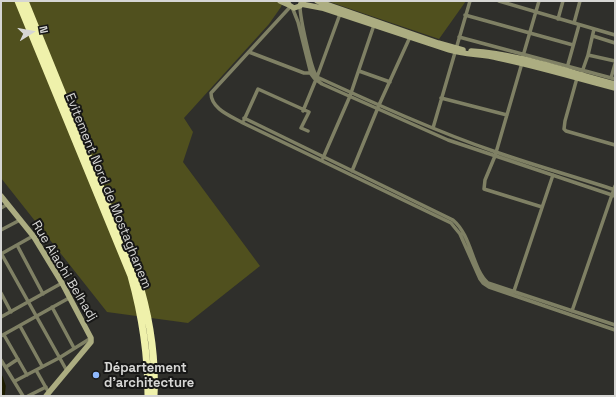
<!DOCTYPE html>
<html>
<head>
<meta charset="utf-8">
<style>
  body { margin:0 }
  #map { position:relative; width:616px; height:397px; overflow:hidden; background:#2f2f2b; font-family:"Space Grotesk",sans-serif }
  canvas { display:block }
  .frame { position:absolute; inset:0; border:2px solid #d6d6d4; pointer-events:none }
  .north { position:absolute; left:12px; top:12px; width:40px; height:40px; -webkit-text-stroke:3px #171716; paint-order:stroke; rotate:79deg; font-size:11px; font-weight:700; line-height:16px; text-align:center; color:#d6d6d4 }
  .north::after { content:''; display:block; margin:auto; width:14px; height:18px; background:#d6d6d4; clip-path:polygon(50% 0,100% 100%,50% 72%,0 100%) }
</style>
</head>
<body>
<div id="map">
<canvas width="616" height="397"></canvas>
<div class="frame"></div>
<div class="north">N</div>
</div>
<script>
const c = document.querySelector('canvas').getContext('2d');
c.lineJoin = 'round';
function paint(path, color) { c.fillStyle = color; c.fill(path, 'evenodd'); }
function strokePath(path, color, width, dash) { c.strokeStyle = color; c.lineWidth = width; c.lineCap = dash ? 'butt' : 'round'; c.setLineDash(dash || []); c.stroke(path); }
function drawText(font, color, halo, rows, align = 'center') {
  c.font = font + ' "Space Grotesk",sans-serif'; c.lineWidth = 4; c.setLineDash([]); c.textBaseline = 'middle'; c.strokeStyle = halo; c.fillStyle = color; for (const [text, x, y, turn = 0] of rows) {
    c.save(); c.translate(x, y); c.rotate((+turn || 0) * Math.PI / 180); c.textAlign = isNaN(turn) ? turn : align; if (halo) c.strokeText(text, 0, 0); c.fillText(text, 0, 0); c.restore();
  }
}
const green = new Path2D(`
  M 1,1 L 283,1 L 281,7 L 269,24 L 184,118 L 193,132 L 183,162 L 260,266 L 188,323 L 107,312 L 1,178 Z
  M 327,1 L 466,1 L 439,39 Z`);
const canal = new Path2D(`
  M 1,377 L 4,386 L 3,396`);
const street = new Path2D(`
  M 499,1 L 615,35
  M 291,6 L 211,93 C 211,109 231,116 243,123 L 451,223 L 460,234 L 480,279 L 483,283 L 489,287 L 615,330
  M 300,6 C 300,17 311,70 317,77 C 376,104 435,131 496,152 C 536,166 576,177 615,190
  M 292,7 L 298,22 L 311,74 L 314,78 L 322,84 L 448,140 L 615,196
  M 465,15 L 573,45
  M 558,19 L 563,1
  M 574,23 L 580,1
  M 593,36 L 615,43
  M 459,37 L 615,79
  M 249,52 L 304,73 L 313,73
  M 588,55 L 615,61
  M 523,56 L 539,1
  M 522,63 L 495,156 L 485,180 L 484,189 L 542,207
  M 567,68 L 579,25
  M 359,71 L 390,82
  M 582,72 L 588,55 L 594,29
  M 577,78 L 565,121 L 564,129 L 566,131 L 615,145
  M 611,78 L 615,64
  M 441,98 L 507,115
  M 303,111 L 317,77 L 340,14
  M 244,118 L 453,220 C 472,236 472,269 488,283 L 615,325
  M 244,120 L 258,89 L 309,112 L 301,128 L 308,131
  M 433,128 L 470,1
  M 323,158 L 350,96 L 374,25
  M 352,171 L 379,105 L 410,37
  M 1,208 L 8,204
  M 1,230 L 20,220
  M 17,245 L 43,294
  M 1,253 L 67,371
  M 1,254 L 33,236
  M 514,291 L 553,175
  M 1,293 L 11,312
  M 52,307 L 74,348
  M 572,311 L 615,186
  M 1,317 L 62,283
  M 20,326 L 42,366
  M 4,335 L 27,375
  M 1,336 L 69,298
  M 1,360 L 23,396
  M 6,367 L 18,359
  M 36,370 L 49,393
  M 15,381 L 59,358 L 91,338
  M 28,396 L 46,387`);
const secondary = new Path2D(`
  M 280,1 L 289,5
  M 287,1 L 289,5 L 294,8 L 300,6 L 302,1
  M 317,1 L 438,43 L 463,50
  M 301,4 L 322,8 L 449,50 C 465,55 482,54 498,58 C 537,66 576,78 615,88
  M 471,51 C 520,54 568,72 615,84
  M 1,196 L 34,237 L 62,283 L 91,338 L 91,342 L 46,396`);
const highway = new Path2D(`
  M 18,1 L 131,276 C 142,315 148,355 148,396
  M 25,1 L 137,276 C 149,314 156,356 154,396`);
const markers = [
  [96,375,4,"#8eb8fd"]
];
const streetNames = [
  ["Evitement Nord de Mostaghanem",108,191,68],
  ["Rue Aiachi Belhadj",64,271,59]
];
const poiNames = [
  ["Département",104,368],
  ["d'architecture",104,383]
];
paint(green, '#50501e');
strokePath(canal, '#1d1c00', 3.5);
strokePath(street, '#7f8064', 3.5);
strokePath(secondary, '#acad81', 5.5);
strokePath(highway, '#eff1ab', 7);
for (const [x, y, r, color] of markers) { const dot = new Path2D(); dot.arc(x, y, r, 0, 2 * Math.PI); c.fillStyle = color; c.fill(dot); strokePath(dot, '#171716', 1.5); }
drawText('13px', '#d6d6d4', '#171716', streetNames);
drawText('bold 13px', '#d6d6d4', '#171716', poiNames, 'left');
</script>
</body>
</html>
